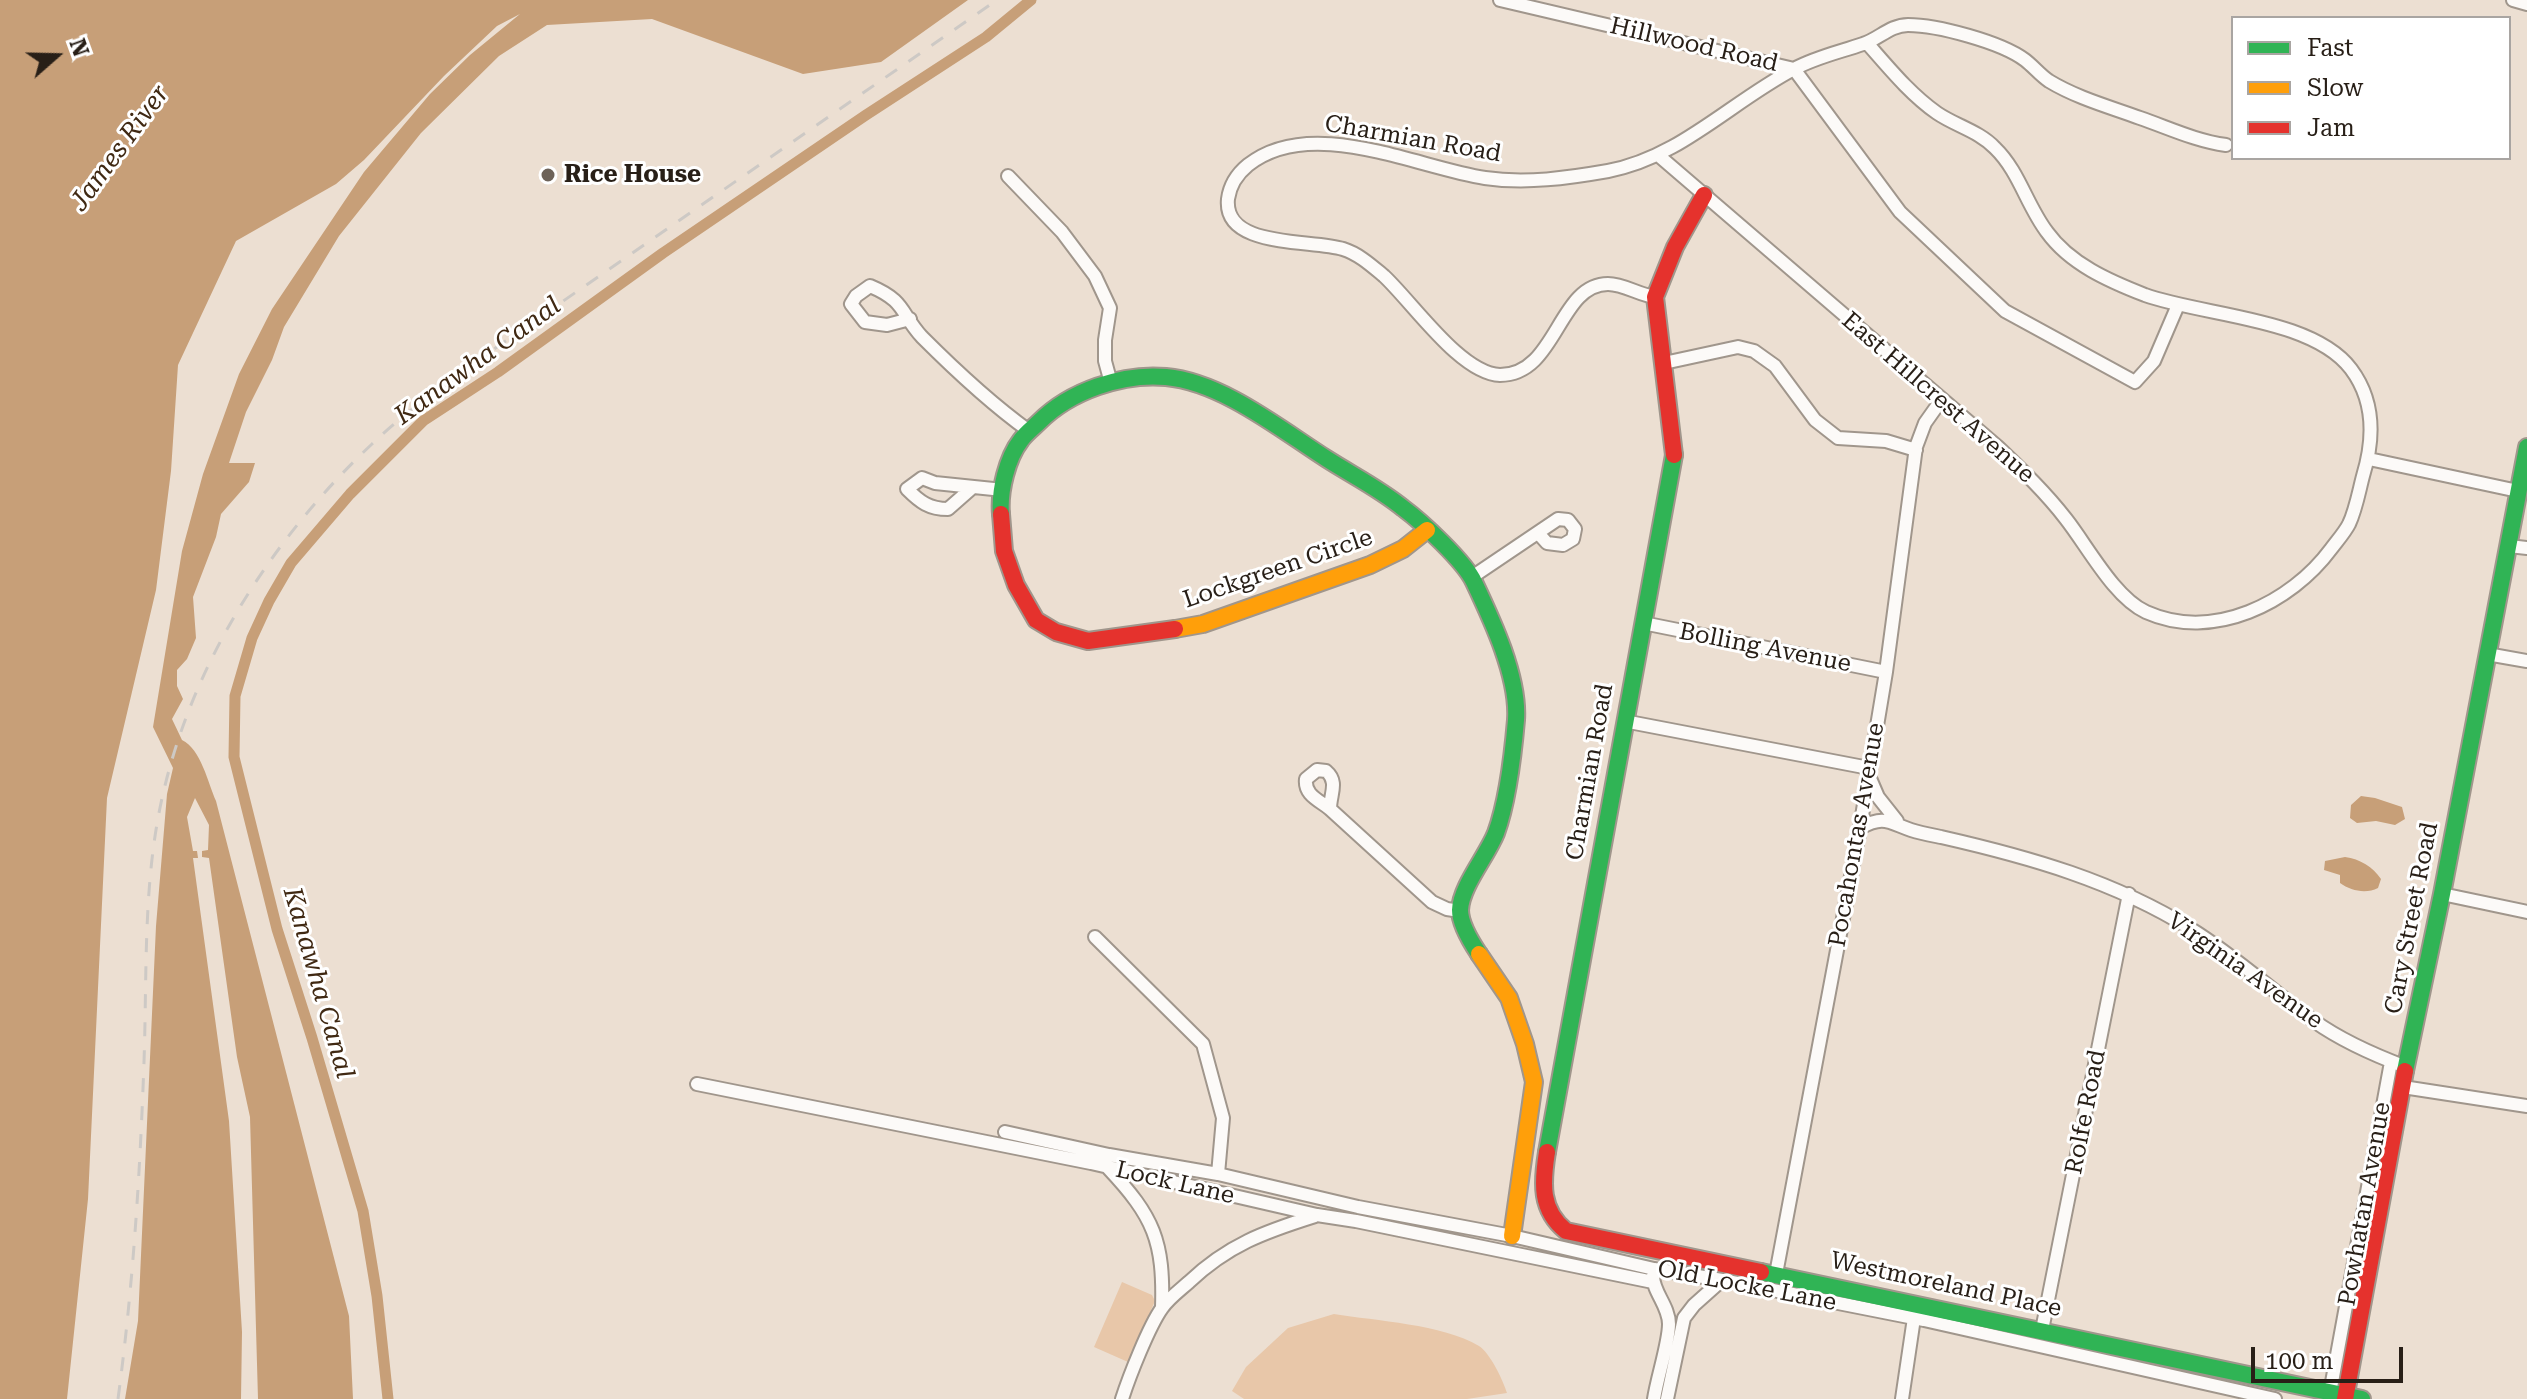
<!DOCTYPE html>
<html>
<head>
<meta charset="utf-8">
<style>
  body { margin:0 }
  #map { position:relative; width:2527px; height:1399px; overflow:hidden; background:#ecdfd2; font-family:"Roboto Serif",serif }
  canvas { display:block }
  .legend { position:absolute; left:2231px; top:16px; width:280px; height:144px; box-sizing:border-box; background:#fff; border:2px solid #a9a5a2; margin:0; padding:10px 14px; list-style:none; font-size:24px; color:#281f17 }
  .legend li { display:flex; align-items:center; gap:16px; height:40px }
  .legend b { width:40px; border:2px solid #a9a5a2 }
  .north { position:absolute; left:16px; top:16px; width:80px; height:80px; -webkit-text-stroke:6px #fff; paint-order:stroke; rotate:70deg; font-size:22px; font-weight:700; line-height:32px; text-align:center; color:#281f17 }
  .north::after { content:''; display:block; margin:auto; width:28px; height:36px; background:#281f17; clip-path:polygon(50% 0,100% 100%,50% 72%,0 100%) }
  .scale { position:absolute; left:2251px; top:1347px; width:152px; height:36px; box-sizing:border-box; border:4px solid #281f17; border-top:0; padding-left:10px; font-size:24px; line-height:28px; white-space:nowrap; color:#281f17; -webkit-text-stroke:6px #fff; paint-order:stroke }
</style>
</head>
<body>
<div id="map">
<canvas width="2527" height="1399"></canvas>
<ul class="legend">
<li><b style="height:10px;background:#30b455"></b>Fast</li>
<li><b style="height:10px;background:#ff9f0a"></b>Slow</li>
<li><b style="height:10px;background:#e5322d"></b>Jam</li>
</ul>
<div class="north">N</div>
<div class="scale">100 m</div>
</div>
<script>
const c = document.querySelector('canvas').getContext('2d');
c.lineJoin = 'round';
function paint(path, color) { c.fillStyle = color; c.fill(path, 'evenodd'); }
function strokePath(path, color, width, dash) { c.strokeStyle = color; c.lineWidth = width; c.lineCap = dash ? 'butt' : 'round'; c.setLineDash(dash || []); c.stroke(path); }
function drawText(font, color, halo, rows, align = 'center') {
  c.font = font + ' "Roboto Serif",serif'; c.lineWidth = 6; c.setLineDash([]); c.textBaseline = 'middle'; c.strokeStyle = halo; c.fillStyle = color; for (const [text, x, y, turn = 0] of rows) {
    c.save(); c.translate(x, y); c.rotate((+turn || 0) * Math.PI / 180); c.textAlign = isNaN(turn) ? turn : align; if (halo) c.strokeText(text, 0, 0); c.fillText(text, 0, 0); c.restore();
  }
}
const green = new Path2D(`
  M 1122,1282 L 1152,1295 L 1155,1301 L 1128,1362 L 1094,1347 Z
  M 1334,1314 C 1376,1321 1442,1324 1479,1346 C 1490,1353 1503,1380 1507,1393 L 1467,1399 L 1244,1399 L 1232,1391 L 1246,1367 L 1288,1328 Z`);
const water = new Path2D(`
  M 0,0 L 968,0 L 881,62 L 803,74 L 652,19 L 547,25 L 499,56 L 421,133 L 339,236 L 284,327 L 272,360 L 246,412 L 229,463 L 255,463 L 249,482 L 221,514 L 216,537 L 193,597 L 196,638 L 187,659 L 177,670 L 177,686 L 183,699 L 172,719 L 182,740 C 201,749 208,783 216,801 L 349,1316 L 353,1399 L 258,1399 L 250,1117 L 237,1057 L 209,858 L 202,857 L 202,851 L 208,850 L 209,825 L 195,798 L 187,817 L 193,851 L 197,851 L 198,858 L 193,858 L 229,1121 L 242,1332 L 241,1399 L 125,1399 L 138,1321 L 156,926 L 167,794 L 173,768 L 153,727 L 182,551 L 203,474 L 239,374 L 272,309 L 364,172 L 430,94 L 470,55 L 520,14 L 497,26 L 444,76 L 364,160 L 336,184 L 236,241 L 178,365 L 171,471 L 156,590 L 107,798 L 88,1199 L 67,1399 L 0,1399 Z
  M 2361,796 L 2375,798 L 2402,807 L 2405,819 L 2395,825 L 2376,821 L 2357,823 L 2350,818 L 2351,805 Z
  M 2345,857 C 2360,859 2373,867 2381,879 L 2378,888 C 2366,894 2351,891 2340,883 L 2340,875 L 2324,870 L 2325,861 Z`);
const canal = new Path2D(`
  M 388,1399 L 377,1296 L 363,1211 L 312,1038 L 277,929 L 234,757 L 235,696 L 252,638 L 269,601 L 291,563 L 350,494 L 423,421 L 498,372 L 663,253 L 866,115 L 986,37 L 1031,0`);
const street = new Path2D(`
  M 1500,0 L 1794,69
  M 2513,0 L 2527,4
  M 1794,69 L 1900,212 L 2005,311 L 2135,382 L 2154,361 L 2178,305
  M 1658,155 L 1998,447 C 2022,470 2046,493 2066,519 C 2088,547 2114,597 2146,612 C 2213,642 2291,603 2331,549 C 2337,541 2345,532 2349,524 C 2356,509 2359,491 2363,476 C 2374,440 2375,401 2351,369 C 2313,318 2204,316 2145,295 C 2109,281 2070,264 2047,232 C 2027,206 2019,171 1995,148 C 1979,131 1956,126 1937,113 C 1910,94 1889,68 1867,43
  M 1008,176 L 1062,232 L 1095,276 L 1110,308 L 1105,340 L 1105,361 L 1111,383
  M 1655,297 C 1639,295 1624,284 1608,284 C 1558,284 1557,375 1500,375 C 1461,374 1413,303 1384,276 C 1372,266 1359,254 1343,249 C 1312,239 1223,249 1228,199 C 1230,184 1237,174 1248,165 C 1311,115 1415,167 1485,178 C 1526,184 1568,178 1608,171 C 1679,158 1731,102 1794,69 C 1816,57 1840,52 1863,44 C 1879,39 1890,25 1908,25 C 1937,25 2001,42 2025,60 C 2033,66 2040,75 2049,81 C 2077,98 2110,107 2140,118 C 2169,128 2196,141 2226,145
  M 910,319 L 887,325 L 865,322 L 851,304 L 856,296 L 870,286 C 906,301 900,313 922,337 C 956,371 990,403 1029,431
  M 1664,363 L 1738,347 L 1754,351 L 1775,366 L 1815,420 L 1838,438 L 1886,441 L 1916,450
  M 2369,459 L 2518,491
  M 973,487 L 948,509 C 929,509 920,502 907,489 L 922,478 L 935,483 L 1003,490
  M 2509,546 L 2527,548
  M 1472,577 L 1558,519 L 1568,520 L 1575,529 L 1573,539 L 1563,545 L 1547,543 L 1538,533
  M 1643,623 L 1886,672
  M 2487,654 L 2527,661
  M 1624,721 L 1869,768
  M 1869,776 L 1878,797 L 1897,821
  M 1330,809 C 1330,794 1339,782 1326,771 L 1317,770 L 1306,779 C 1304,795 1319,800 1330,809 L 1432,902 L 1447,909 L 1460,911
  M 1860,828 C 1884,815 1888,822 1911,830 C 1920,833 1931,835 1941,837 C 2029,857 2114,881 2191,929 C 2235,956 2272,991 2314,1021 C 2342,1041 2374,1055 2406,1067
  M 2442,894 L 2527,912
  M 1095,937 L 1203,1044 L 1223,1118 L 1218,1174
  M 697,1084 L 1091,1163 L 1317,1215 L 1356,1221 L 1653,1282
  M 2403,1087 L 2527,1106
  M 1005,1132 L 1109,1155 L 1218,1174 L 1358,1207 L 1512,1236 L 1654,1269 L 1722,1280 L 1924,1320 L 2275,1399
  M 1108,1168 C 1154,1217 1164,1241 1162,1308
  M 1776,1274 L 1860,828 L 1886,672 L 1916,447 L 1925,423 L 1942,399
  M 1653,1276 C 1653,1292 1669,1306 1669,1324 C 1669,1343 1657,1378 1654,1399
  M 2042,1330 L 2129,894
  M 2330,1393 L 2391,1062
  M 1122,1399 C 1129,1377 1149,1326 1162,1308 C 1169,1298 1180,1290 1189,1282 C 1228,1245 1264,1232 1315,1216
  M 1667,1399 L 1684,1318 L 1694,1305 L 1722,1280
  M 1902,1399 L 1914,1318`);
const fast = new Path2D(`
  M 1001,514 C 999,491 1007,458 1021,440 C 1026,433 1033,428 1039,422 C 1070,391 1122,373 1166,377 C 1222,382 1280,429 1327,459 C 1352,475 1380,489 1403,508 C 1422,522 1465,562 1474,582 C 1492,620 1519,677 1516,720 C 1513,755 1508,800 1496,833 C 1487,856 1461,886 1460,910 C 1460,924 1471,942 1479,954
  M 2405,1071 L 2442,894 L 2527,447
  M 1547,1152 L 1674,455
  M 1761,1272 L 2362,1399`);
const slow = new Path2D(`
  M 1175,629 L 1203,624 L 1370,565 L 1403,549 L 1427,530
  M 1479,954 L 1509,998 L 1525,1044 L 1534,1082 L 1512,1236`);
const jam = new Path2D(`
  M 1674,455 L 1655,297 L 1675,247 L 1704,195
  M 1001,514 L 1004,551 L 1016,585 L 1036,620 L 1056,632 L 1088,641 L 1175,629
  M 1547,1152 C 1542,1183 1540,1210 1566,1231 L 1761,1272
  M 2345,1399 L 2405,1071`);
const rail = new Path2D(`
  M 118,1399 C 133,1287 140,1175 144,1062 C 147,976 143,887 161,803 C 190,666 271,539 372,444 C 402,415 437,390 471,365 L 997,0`);
const markers = [
  [548,175,8,"#6d6258"]
];
const streetNames = [
  ["Hillwood Road",1694,45,13],
  ["Charmian Road",1413,139,10],
  ["East Hillcrest Avenue",1938,398,41],
  ["Lockgreen Circle",1278,569,-19],
  ["Bolling Avenue",1765,648,11],
  ["Charmian Road",1590,772,-80],
  ["Pocahontas Avenue",1857,835,-80],
  ["Cary Street Road",2412,918,-79],
  ["Virginia Avenue",2245,971,35],
  ["Rolfe Road",2086,1112,-79],
  ["Lock Lane",1175,1183,13],
  ["Powhatan Avenue",2365,1204,-80],
  ["Westmoreland Place",1946,1285,12],
  ["Old Locke Lane",1747,1286,11]
];
const poiNames = [
  ["Rice House",564,175]
];
const waterNames = [
  ["James River",120,148,-54],
  ["Kanawha Canal",478,361,-36],
  ["Kanawha Canal",318,983,74]
];
paint(green, '#e8c7a9');
paint(water, '#c79f78');
strokePath(canal, '#c79f78', 11);
strokePath(street, '#a0968c', 16);
strokePath(fast, '#a0968c', 20);
strokePath(slow, '#a0968c', 20);
strokePath(jam, '#a0968c', 20);
strokePath(street, '#fcfaf8', 12);
strokePath(fast, '#30b455', 16);
strokePath(slow, '#ff9f0a', 16);
strokePath(jam, '#e5322d', 16);
strokePath(rail, '#cdc9c5', 3, [14, 14]);
for (const [x, y, r, color] of markers) { const dot = new Path2D(); dot.arc(x, y, r, 0, 2 * Math.PI); c.fillStyle = color; c.fill(dot); strokePath(dot, '#fff', 3); }
drawText('24px', '#281f17', '#fff', streetNames);
drawText('bold 24px', '#281f17', '#fff', poiNames, 'left');
drawText('italic 26px', '#402913', '#fff', waterNames);
</script>
</body>
</html>
